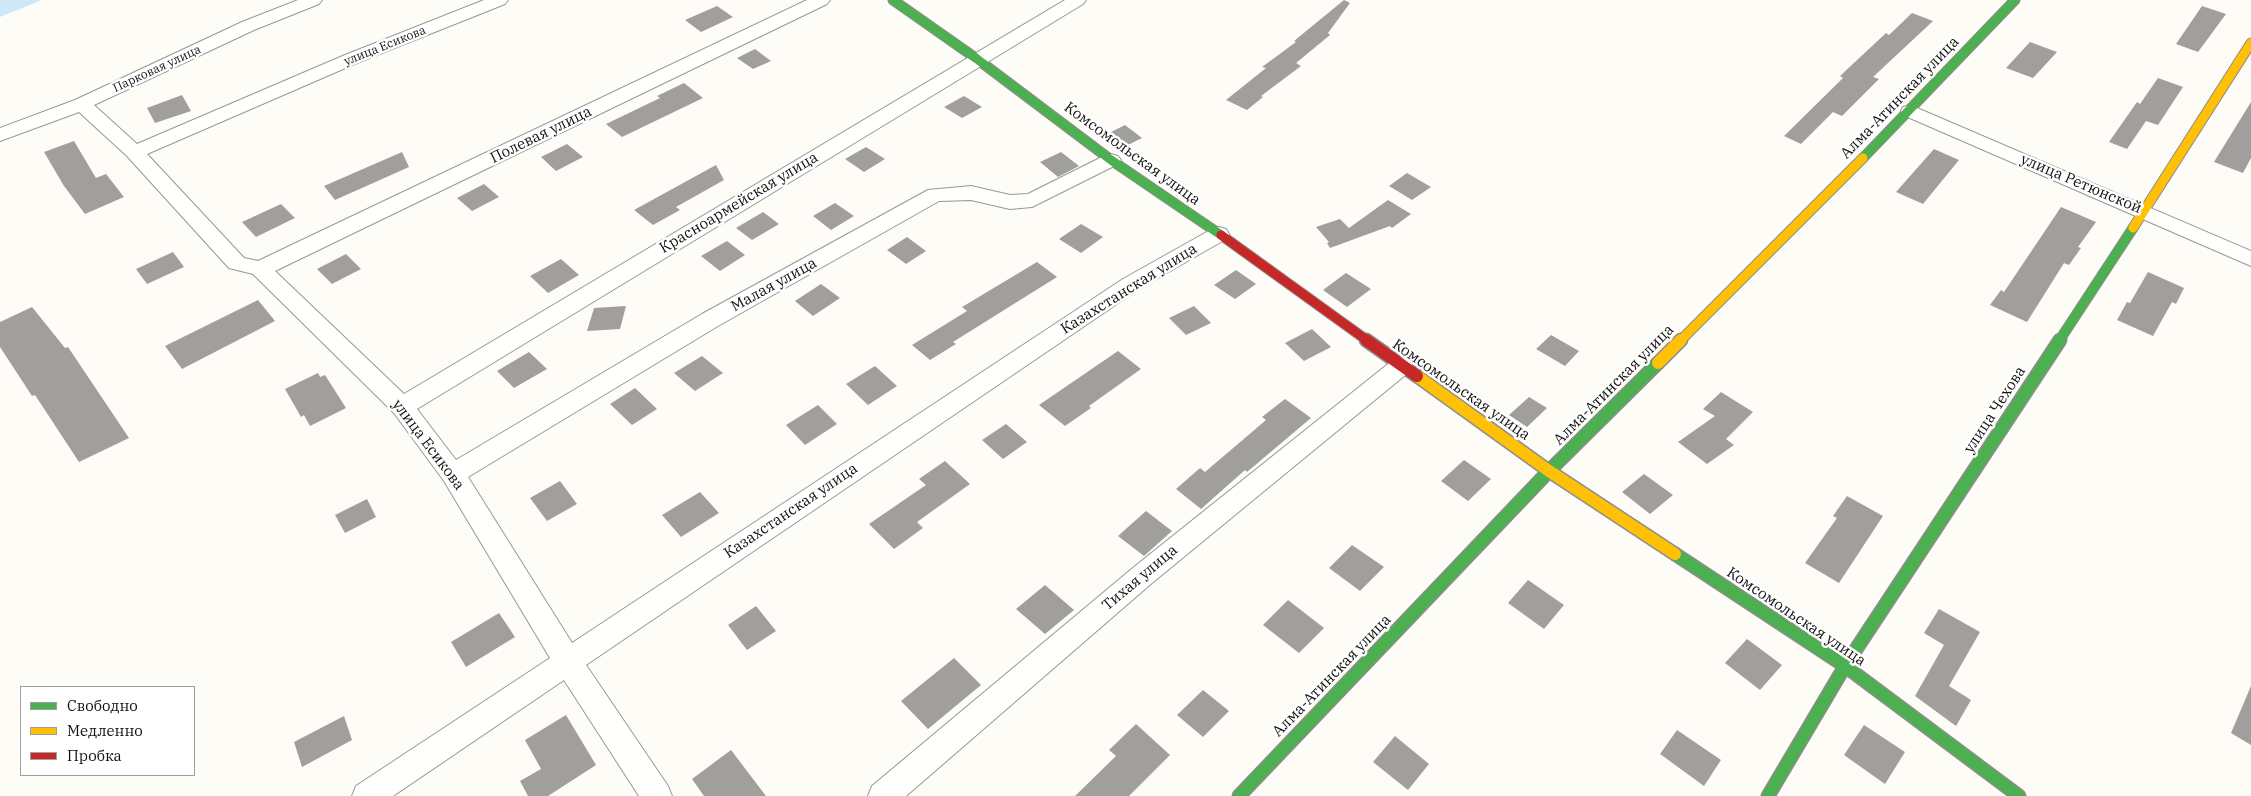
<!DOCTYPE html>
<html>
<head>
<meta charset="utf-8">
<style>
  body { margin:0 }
  #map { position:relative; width:2251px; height:796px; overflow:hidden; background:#fdfcf7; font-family:"IBM Plex Serif",serif }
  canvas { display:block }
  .legend { position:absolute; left:20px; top:686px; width:175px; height:90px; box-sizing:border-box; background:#fff; border:1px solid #a0a0a0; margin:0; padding:6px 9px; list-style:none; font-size:15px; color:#111 }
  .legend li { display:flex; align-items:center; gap:10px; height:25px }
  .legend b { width:25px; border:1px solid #a0a0a0 }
</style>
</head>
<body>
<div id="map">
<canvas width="2251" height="796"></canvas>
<ul class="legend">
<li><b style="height:6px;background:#4caf50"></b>Свободно</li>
<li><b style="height:6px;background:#ffc107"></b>Медленно</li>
<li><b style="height:6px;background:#c62828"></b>Пробка</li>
</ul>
</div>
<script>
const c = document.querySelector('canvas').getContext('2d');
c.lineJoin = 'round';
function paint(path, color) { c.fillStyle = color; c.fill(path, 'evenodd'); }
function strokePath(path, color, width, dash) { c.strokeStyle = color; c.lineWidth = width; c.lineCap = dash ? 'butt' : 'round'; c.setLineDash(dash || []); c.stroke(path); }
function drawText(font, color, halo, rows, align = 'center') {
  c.font = font + ' "IBM Plex Serif",serif'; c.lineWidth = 5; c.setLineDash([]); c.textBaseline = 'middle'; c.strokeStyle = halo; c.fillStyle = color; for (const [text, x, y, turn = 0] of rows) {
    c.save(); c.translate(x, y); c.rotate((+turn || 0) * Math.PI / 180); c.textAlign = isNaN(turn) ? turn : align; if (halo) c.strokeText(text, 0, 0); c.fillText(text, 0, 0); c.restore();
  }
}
const water = new Path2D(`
  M 0,0 L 42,0 L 0,17 Z`);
const building = new Path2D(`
  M 1344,0 L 1350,3 L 1328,33 L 1330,35 L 1296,63 L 1301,66 L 1261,96 L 1263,97 L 1247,110 L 1226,100 L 1266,68 L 1262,67 L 1296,42 L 1294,41 Z
  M 717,6 L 733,17 L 701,32 L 685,20 Z
  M 2202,6 L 2226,14 L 2198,52 L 2176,44 Z
  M 1912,13 L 1933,21 L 1873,77 L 1879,79 L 1842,116 L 1833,112 L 1801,144 L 1784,136 L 1843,78 L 1840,76 L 1886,33 L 1889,35 Z
  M 2030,42 L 2057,52 L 2033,78 L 2006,68 Z
  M 755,49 L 771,61 L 753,69 L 737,58 Z
  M 2158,78 L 2183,87 L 2158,125 L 2146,121 L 2127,149 L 2109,142 L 2137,102 L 2140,104 Z
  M 684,83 L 703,98 L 622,137 L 606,124 L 660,98 L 657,96 Z
  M 182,95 L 191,111 L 155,123 L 147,108 Z
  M 964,96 L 982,107 L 962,118 L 944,107 Z
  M 2251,102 L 2251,158 L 2243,173 L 2214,162 Z
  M 1125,125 L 1142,138 L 1122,148 L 1105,135 Z
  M 74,141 L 96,178 L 106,174 L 124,197 L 85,214 L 64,186 L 44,152 Z
  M 567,144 L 583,157 L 556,171 L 541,157 Z
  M 866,147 L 885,159 L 864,172 L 845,159 Z
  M 1934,149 L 1959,160 L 1923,204 L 1896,192 Z
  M 402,152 L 409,167 L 335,200 L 324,186 Z
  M 1061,152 L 1079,166 L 1058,177 L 1040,162 Z
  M 716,165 L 724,180 L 676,207 L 680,210 L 653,225 L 634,210 Z
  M 1407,173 L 1431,187 L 1412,200 L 1389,186 Z
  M 484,184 L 499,197 L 472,211 L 457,198 Z
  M 1388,200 L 1411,214 L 1392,228 L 1390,226 L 1330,248 L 1327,243 L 1329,242 L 1316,227 L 1340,219 L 1349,228 Z
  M 835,203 L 854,216 L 831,230 L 813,216 Z
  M 281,204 L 295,218 L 256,237 L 242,222 Z
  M 2061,207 L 2096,222 L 2078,247 L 2081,248 L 2069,265 L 2064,263 L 2027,322 L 1990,305 L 2001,290 L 2004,292 Z
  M 763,212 L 779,224 L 752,240 L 736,228 Z
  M 1081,224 L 1103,237 L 1081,253 L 1059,239 Z
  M 907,237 L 926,251 L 906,264 L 887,250 Z
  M 727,241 L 745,255 L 720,271 L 701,256 Z
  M 173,252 L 184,267 L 147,284 L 136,269 Z
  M 346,254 L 361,269 L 332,284 L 317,269 Z
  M 561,259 L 579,275 L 548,293 L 530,276 Z
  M 1037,262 L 1057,277 L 953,342 L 956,344 L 930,360 L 912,345 L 967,311 L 962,307 Z
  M 1236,270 L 1256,284 L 1235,299 L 1214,285 Z
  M 2148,272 L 2184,288 L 2176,304 L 2172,302 L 2153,336 L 2117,320 L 2127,302 L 2130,303 Z
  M 1346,273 L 1371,289 L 1347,307 L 1323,290 Z
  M 821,284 L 840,298 L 813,316 L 795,301 Z
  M 258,300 L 275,321 L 182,369 L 165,346 Z
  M 626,306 L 620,329 L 587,331 L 594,308 Z
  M 1194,306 L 1211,323 L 1186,335 L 1169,318 Z
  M 32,307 L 65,348 L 68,347 L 129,438 L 79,462 L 35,395 L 32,396 L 0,347 L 0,322 Z
  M 1312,329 L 1331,347 L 1304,361 L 1285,343 Z
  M 1551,335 L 1579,351 L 1565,366 L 1536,349 Z
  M 1118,351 L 1141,369 L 1089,406 L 1091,408 L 1065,426 L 1039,405 Z
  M 529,352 L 547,369 L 514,388 L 497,371 Z
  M 702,356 L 723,373 L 695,391 L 674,373 Z
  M 875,366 L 897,386 L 868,405 L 846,384 Z
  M 318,373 L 320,377 L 325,375 L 346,408 L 310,426 L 304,415 L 301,417 L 285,389 Z
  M 635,388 L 657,409 L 632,425 L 610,404 Z
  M 1721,392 L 1753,412 L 1726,439 L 1734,445 L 1707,464 L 1678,442 L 1715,416 L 1703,409 Z
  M 1529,397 L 1547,408 L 1527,427 L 1509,415 Z
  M 1285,399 L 1311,418 L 1247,472 L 1245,470 L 1201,509 L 1176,489 L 1200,468 L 1205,472 L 1266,420 L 1262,417 Z
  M 818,405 L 837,424 L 805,445 L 786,425 Z
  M 1006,424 L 1027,442 L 1003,459 L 982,440 Z
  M 1464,460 L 1491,479 L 1468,501 L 1441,481 Z
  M 945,461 L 970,484 L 917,522 L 923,528 L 894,549 L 869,524 L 926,485 L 919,479 Z
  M 1644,474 L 1673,495 L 1650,514 L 1622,492 Z
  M 560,481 L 577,504 L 547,521 L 530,498 Z
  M 700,492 L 719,513 L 681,537 L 662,515 Z
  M 1847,496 L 1883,516 L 1839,583 L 1805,563 L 1837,518 L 1833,516 Z
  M 367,499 L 376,517 L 345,533 L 335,515 Z
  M 1146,511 L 1172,531 L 1144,556 L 1118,536 Z
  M 1352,545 L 1384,567 L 1360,591 L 1329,568 Z
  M 1528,580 L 1564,605 L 1544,629 L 1508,603 Z
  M 1045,585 L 1074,610 L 1045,634 L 1016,609 Z
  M 1288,600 L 1324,628 L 1299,653 L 1263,625 Z
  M 756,606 L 776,631 L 747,650 L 728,625 Z
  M 1939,609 L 1980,632 L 1949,686 L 1971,700 L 1956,726 L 1915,696 L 1944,645 L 1924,633 Z
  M 499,613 L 515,637 L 466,667 L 451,642 Z
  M 1747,639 L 1782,665 L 1760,690 L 1725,663 Z
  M 954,658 L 981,685 L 928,729 L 901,701 Z
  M 2251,686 L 2251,745 L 2231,733 Z
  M 1203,690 L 1229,711 L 1203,737 L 1177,715 Z
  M 566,715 L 596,765 L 548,796 L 528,796 L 520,781 L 541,769 L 525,740 Z
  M 344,716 L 352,740 L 302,767 L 294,742 Z
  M 1136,724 L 1170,755 L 1129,796 L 1075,796 L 1116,756 L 1109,750 Z
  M 1864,725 L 1905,752 L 1885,784 L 1844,755 Z
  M 1677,730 L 1721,760 L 1704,786 L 1660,754 Z
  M 1395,736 L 1429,764 L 1408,790 L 1373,762 Z
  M 731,750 L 766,796 L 704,796 L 692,779 Z`);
const street = new Path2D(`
  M 298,0 L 322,0 L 319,4 L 254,30 L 94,105 L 137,144 L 345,55 L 484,0 L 508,0 L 505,4 L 357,63 L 147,154 L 244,258 L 258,261 L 807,0 L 830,0 L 827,4 L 275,271 L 404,394 L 1065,0 L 1086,0 L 1083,4 L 417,409 L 456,460 L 702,314 L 928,190 L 971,186 L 1010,195 L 1028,194 L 1104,156 L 1111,154 L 1118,156 L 1121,160 L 1118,164 L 1032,207 L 1010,209 L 971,200 L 939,201 L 718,326 L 468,477 L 572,643 L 1123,279 L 1212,229 L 1219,227 L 1226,229 L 1229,234 L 1226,239 L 1139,289 L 586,665 L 668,786 L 672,796 L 639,796 L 564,680 L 393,796 L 352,796 L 356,786 L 550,658 L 444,481 L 394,413 L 253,274 L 229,268 L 127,156 L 79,112 L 0,141 L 0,128 L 75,100 L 242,22 Z
  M 1910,105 L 2251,251 L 2251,266 L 1903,115 L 1901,111 L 1903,107 Z
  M 1401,357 L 1409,360 L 1413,366 L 1409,372 L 1152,583 L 906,796 L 868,796 L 872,786 L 1134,567 L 1393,360 Z`);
const fastFar1 = new Path2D(`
  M 893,0 L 977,59 L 1111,160 L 1221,235
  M 1863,158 L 2015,0
  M 2059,341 L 2133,228`);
const fast = new Path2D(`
  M 1675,554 L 1845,666 L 2019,796
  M 1239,796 L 1549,471 L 1658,363
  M 1768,796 L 1845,666 L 2060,340`);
const slowFar1 = new Path2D(`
  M 2133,228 L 2251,43
  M 1680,341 L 1863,158`);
const slow = new Path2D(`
  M 1658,363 L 1681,340
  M 1417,376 L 1549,471 L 1675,554`);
const jamFar1 = new Path2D(`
  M 1221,235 L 1368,341`);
const jam = new Path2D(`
  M 1366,340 L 1417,376`);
const farStreetnames = [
  ["улица Есикова",385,46,-22],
  ["Парковая улица",157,69,-25]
];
const streetNames = [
  ["Алма-Атинская улица",1900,98,-46],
  ["Полевая улица",541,135,-26],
  ["Комсомольская улица",1132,154,36],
  ["улица Ретюнской",2081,184,23],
  ["Красноармейская улица",739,203,-31],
  ["Малая улица",774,285,-29],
  ["Казахстанская улица",1129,289,-32],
  ["Алма-Атинская улица",1614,385,-45],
  ["Комсомольская улица",1461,390,35],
  ["улица Чехова",1995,410,-57],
  ["улица Есикова",428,445,53],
  ["Казахстанская улица",791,511,-34],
  ["Тихая улица",1140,578,-40],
  ["Комсомольская улица",1796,617,34],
  ["Алма-Атинская улица",1332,676,-46]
];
paint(water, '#cde8f7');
paint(building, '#a19f9c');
strokePath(street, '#979795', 2);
strokePath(fastFar1, '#8e8d8b', 11);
strokePath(fast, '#8e8d8b', 15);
strokePath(slowFar1, '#8e8d8b', 11);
strokePath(slow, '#8e8d8b', 15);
strokePath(jamFar1, '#8e8d8b', 11);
strokePath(jam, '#8e8d8b', 15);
paint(street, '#fffffe');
strokePath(fastFar1, '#4caf50', 9);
strokePath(fast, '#4caf50', 12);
strokePath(slowFar1, '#ffc107', 9);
strokePath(slow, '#ffc107', 12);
strokePath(jamFar1, '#c62828', 9);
strokePath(jam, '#c62828', 12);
drawText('12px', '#111', '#fff', farStreetnames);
drawText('15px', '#111', '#fff', streetNames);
</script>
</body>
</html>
